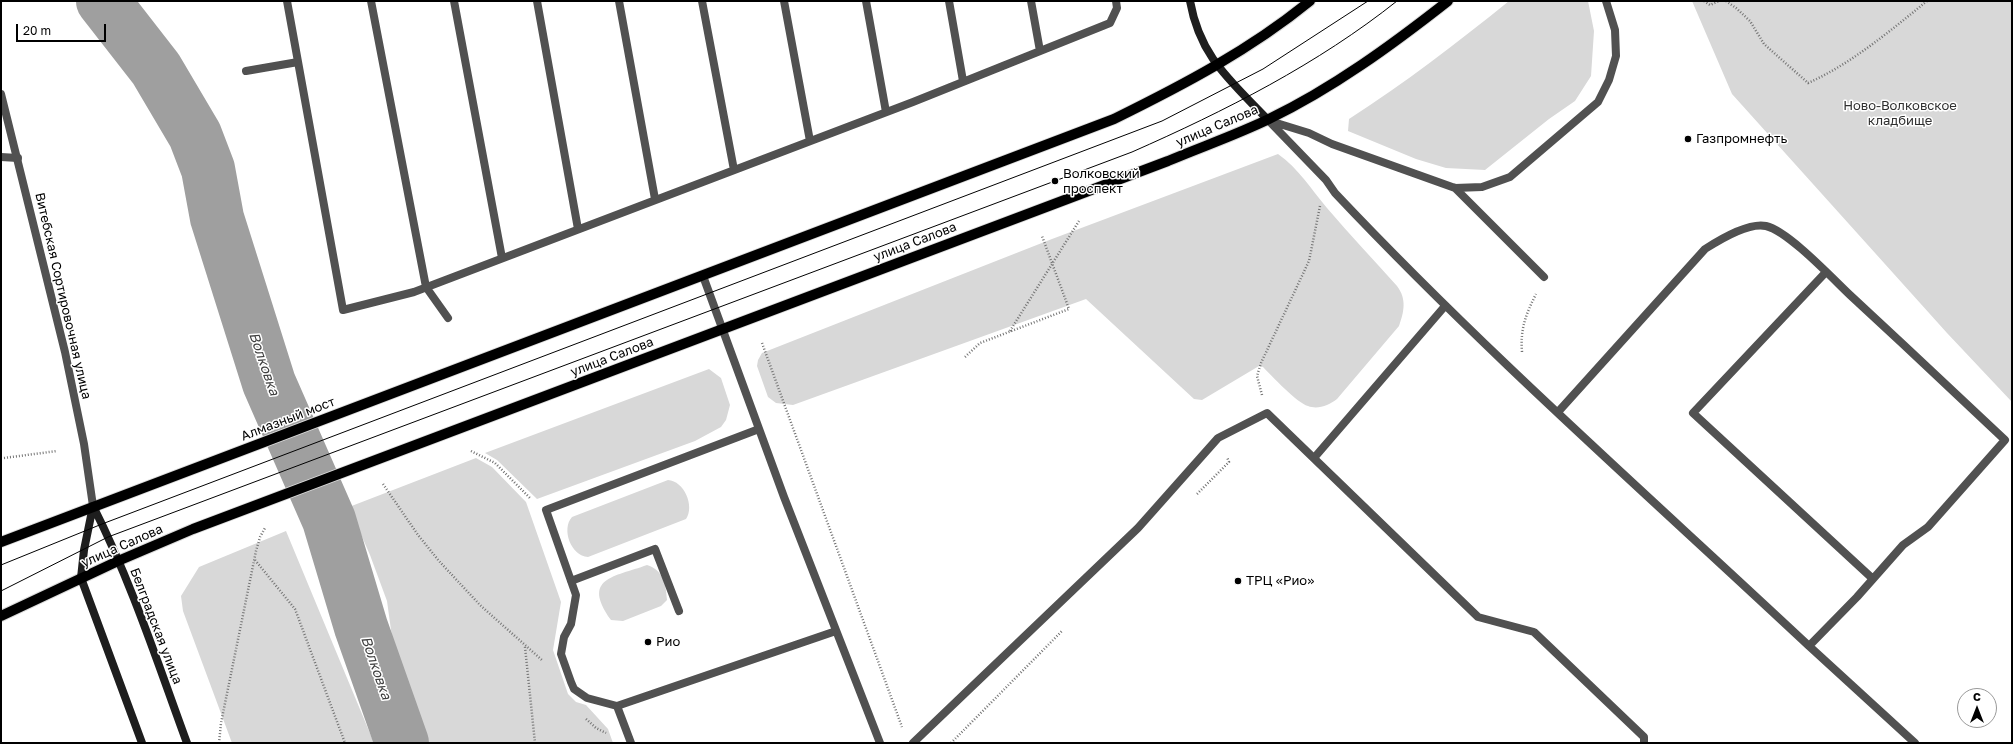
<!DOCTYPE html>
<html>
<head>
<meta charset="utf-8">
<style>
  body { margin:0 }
  #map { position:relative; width:2013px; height:744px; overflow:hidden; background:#fff; font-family:"Golos Text",sans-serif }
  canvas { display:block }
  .frame { position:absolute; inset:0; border:2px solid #000; pointer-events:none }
  .north { position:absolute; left:1957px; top:688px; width:40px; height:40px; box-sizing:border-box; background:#fff; border:1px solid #999; border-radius:50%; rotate:0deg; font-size:11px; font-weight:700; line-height:16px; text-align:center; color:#000 }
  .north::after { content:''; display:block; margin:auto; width:14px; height:18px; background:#000; clip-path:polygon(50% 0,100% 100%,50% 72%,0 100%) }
  .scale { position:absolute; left:16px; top:24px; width:90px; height:18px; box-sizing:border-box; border:2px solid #000; border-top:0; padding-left:5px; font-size:12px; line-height:14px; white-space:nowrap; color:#000; -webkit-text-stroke:3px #fff; paint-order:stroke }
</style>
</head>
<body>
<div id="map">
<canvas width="2013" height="744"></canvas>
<div class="frame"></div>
<div class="north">С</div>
<div class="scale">20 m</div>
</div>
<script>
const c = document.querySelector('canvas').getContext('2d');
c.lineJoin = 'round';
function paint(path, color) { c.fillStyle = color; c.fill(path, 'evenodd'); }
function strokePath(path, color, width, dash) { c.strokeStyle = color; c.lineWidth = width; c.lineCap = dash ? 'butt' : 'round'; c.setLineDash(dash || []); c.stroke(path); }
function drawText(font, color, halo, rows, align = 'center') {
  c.font = font + ' "Golos Text",sans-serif'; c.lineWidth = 3; c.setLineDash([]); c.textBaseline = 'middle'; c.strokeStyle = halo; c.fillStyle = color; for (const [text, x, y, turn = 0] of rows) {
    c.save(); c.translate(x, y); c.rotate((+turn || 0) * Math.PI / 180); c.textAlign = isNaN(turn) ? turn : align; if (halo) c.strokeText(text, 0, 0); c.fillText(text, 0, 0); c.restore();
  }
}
const green = new Path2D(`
  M 1509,1 L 1588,1 L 1594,31 L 1591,76 L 1575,101 L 1549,119 L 1485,170 L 1446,168 L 1416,159 L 1348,131 L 1349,119 C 1405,83 1457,43 1509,1 Z
  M 1692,1 L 2012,1 L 2012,402 L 1947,333 L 1732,94 Z
  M 1278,154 C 1299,169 1311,189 1327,208 C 1350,235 1374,260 1397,286 C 1407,299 1404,312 1399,326 L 1337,399 C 1329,405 1318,410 1308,406 C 1297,403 1272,376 1263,367 L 1259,366 L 1202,400 L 1194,399 L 1086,299 L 793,405 L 776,403 L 768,397 L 757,366 L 758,360 L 762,353 L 1052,239 Z
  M 709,369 L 721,378 L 730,405 L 726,420 L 721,427 L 695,441 L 537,499 L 497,460 L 485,453 Z
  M 476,458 L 492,467 L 526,502 L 561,602 L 553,650 L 568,694 L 576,702 L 586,705 L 608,729 L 613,743 L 424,743 L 395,659 L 387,601 L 370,555 L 349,507 Z
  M 668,480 C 684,481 695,506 686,519 L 588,557 C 571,556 561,529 572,517 Z
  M 286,531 L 374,743 L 232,743 L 183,611 L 181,596 L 199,567 Z
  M 647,565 C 663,570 666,584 667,600 L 661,606 L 623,621 L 611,620 C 581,578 614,577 647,565 Z`);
const river = new Path2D(`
  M 103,1 L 156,69 L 195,135 L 208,169 L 217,218 L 269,383 L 329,520 L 361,627 L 402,743`);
const path = new Path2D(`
  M 1704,1 L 1710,5 L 1719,1
  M 1726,1 L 1736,8 L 1750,21 L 1764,44 L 1808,83 C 1851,64 1890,31 1927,1
  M 1010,331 L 1079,221
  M 762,343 L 902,727
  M 1522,352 C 1520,329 1526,314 1536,294
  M 965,357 L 980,343 L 1069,309 L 1042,236
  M 1262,395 L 1257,376 L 1261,363 L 1309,261 L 1320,206
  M 471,451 L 495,463 L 531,499
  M 4,458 L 57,451
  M 383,484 L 418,535 L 439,561 L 480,605 L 543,661
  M 1197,494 L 1229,462 L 1227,457
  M 255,560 L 295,609 L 345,743
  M 525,647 L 535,743
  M 586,719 L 596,728 L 606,733
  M 219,743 L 221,723 L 256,551 L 260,537 L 265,528
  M 951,743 L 1062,631`);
const lane = new Path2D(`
  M 287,1 L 343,310 L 414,292 L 913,102 L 1110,23 L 1117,8 L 1116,1
  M 371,1 L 426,287 L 448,318
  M 454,1 L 502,258
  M 537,1 L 578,229
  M 619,1 L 655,199
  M 702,1 L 734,170
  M 784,1 L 810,141
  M 866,1 L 886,112
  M 949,1 L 963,81
  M 1031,1 L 1040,51
  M 246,71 L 298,62
  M 1268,120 L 1326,180 L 1335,193 C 1485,352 1650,497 1809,646 L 1857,597 L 1903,545 L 1928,527 L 2005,440 C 1953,391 1902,343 1850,295 C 1832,278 1788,231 1766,226 C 1748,222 1719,240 1705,249 L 1558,412
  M 1270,121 L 1309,133 L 1332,144 L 1455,188 L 1482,187 L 1510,177 L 1598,102 L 1609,80 L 1616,56 L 1615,30 L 1606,1
  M 1,157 L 18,158
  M 1455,188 L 1544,277
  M 1826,272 L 1693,413 L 1873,579
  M 703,276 L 784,497 L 880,743
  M 759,429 L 546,510 L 576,595 L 571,624 L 564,637 L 561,654 L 571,682 L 574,689 L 587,698 L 617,706 L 836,631
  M 1314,458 L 1445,306
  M 571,581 L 655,549 L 679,611
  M 1809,646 L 1915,743
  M 617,706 L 631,743
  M 913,743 L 1138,528 L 1218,438 L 1267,413 L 1478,617 L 1534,632 L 1644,737 L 1644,743`);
const street = new Path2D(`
  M 1,94 L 65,352 L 84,444 L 93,506`);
const secondary = new Path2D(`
  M 1190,1 C 1200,57 1230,80 1268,120
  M 93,506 C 131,581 158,664 187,743
  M 93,506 L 84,550 L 81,578 L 142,743`);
const primary = new Path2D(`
  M 1,542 L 1114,119 C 1183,85 1250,50 1310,1
  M 1,616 L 118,561 L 193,529 L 1168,161 C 1201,147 1236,135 1269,119 C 1333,88 1392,45 1448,1`);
const tram = new Path2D(`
  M 1,565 L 102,524 L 1162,121 L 1263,69 L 1368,1
  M 1,591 L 108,537 L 1132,152 C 1225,111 1318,64 1397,1`);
const markers = [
  [1688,139,4,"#000"],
  [1055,181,4,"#000"],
  [1238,581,4,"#000"],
  [648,642,4,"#000"]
];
const parkNames = [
  ["Ново-Волковское",1900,106],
  ["кладбище",1900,121]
];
const streetNames = [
  ["улица Салова",1217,126,-23],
  ["улица Салова",915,242,-21],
  ["Витебская Сортировочная улица",63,296,77],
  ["улица Салова",612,357,-21],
  ["Алмазный мост",288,419,-21],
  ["улица Салова",122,546,-24],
  ["Белградская улица",156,626,69]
];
const poiNames = [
  ["Газпромнефть",1696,139],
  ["Волковский",1063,174],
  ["проспект",1063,189],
  ["ТРЦ «Рио»",1246,581],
  ["Рио",656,642]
];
const waterNames = [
  ["Волковка",264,364,71],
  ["Волковка",376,668,71]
];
paint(green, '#d8d8d8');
strokePath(river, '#9f9f9f', 54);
strokePath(primary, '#dbdbdb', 12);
strokePath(path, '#737373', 2.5, [1, 2]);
strokePath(lane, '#515151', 8);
strokePath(street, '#515151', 8);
strokePath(secondary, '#1e1e1e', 8);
strokePath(primary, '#000', 10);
strokePath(tram, '#000', 1);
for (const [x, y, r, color] of markers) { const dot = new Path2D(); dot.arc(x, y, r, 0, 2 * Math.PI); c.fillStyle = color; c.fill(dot); strokePath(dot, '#fff', 1.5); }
drawText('13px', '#2f2f2f', '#fff', parkNames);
drawText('13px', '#000', '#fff', streetNames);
drawText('13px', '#000', '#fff', poiNames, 'left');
drawText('italic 14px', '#404040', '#fff', waterNames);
</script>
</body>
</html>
